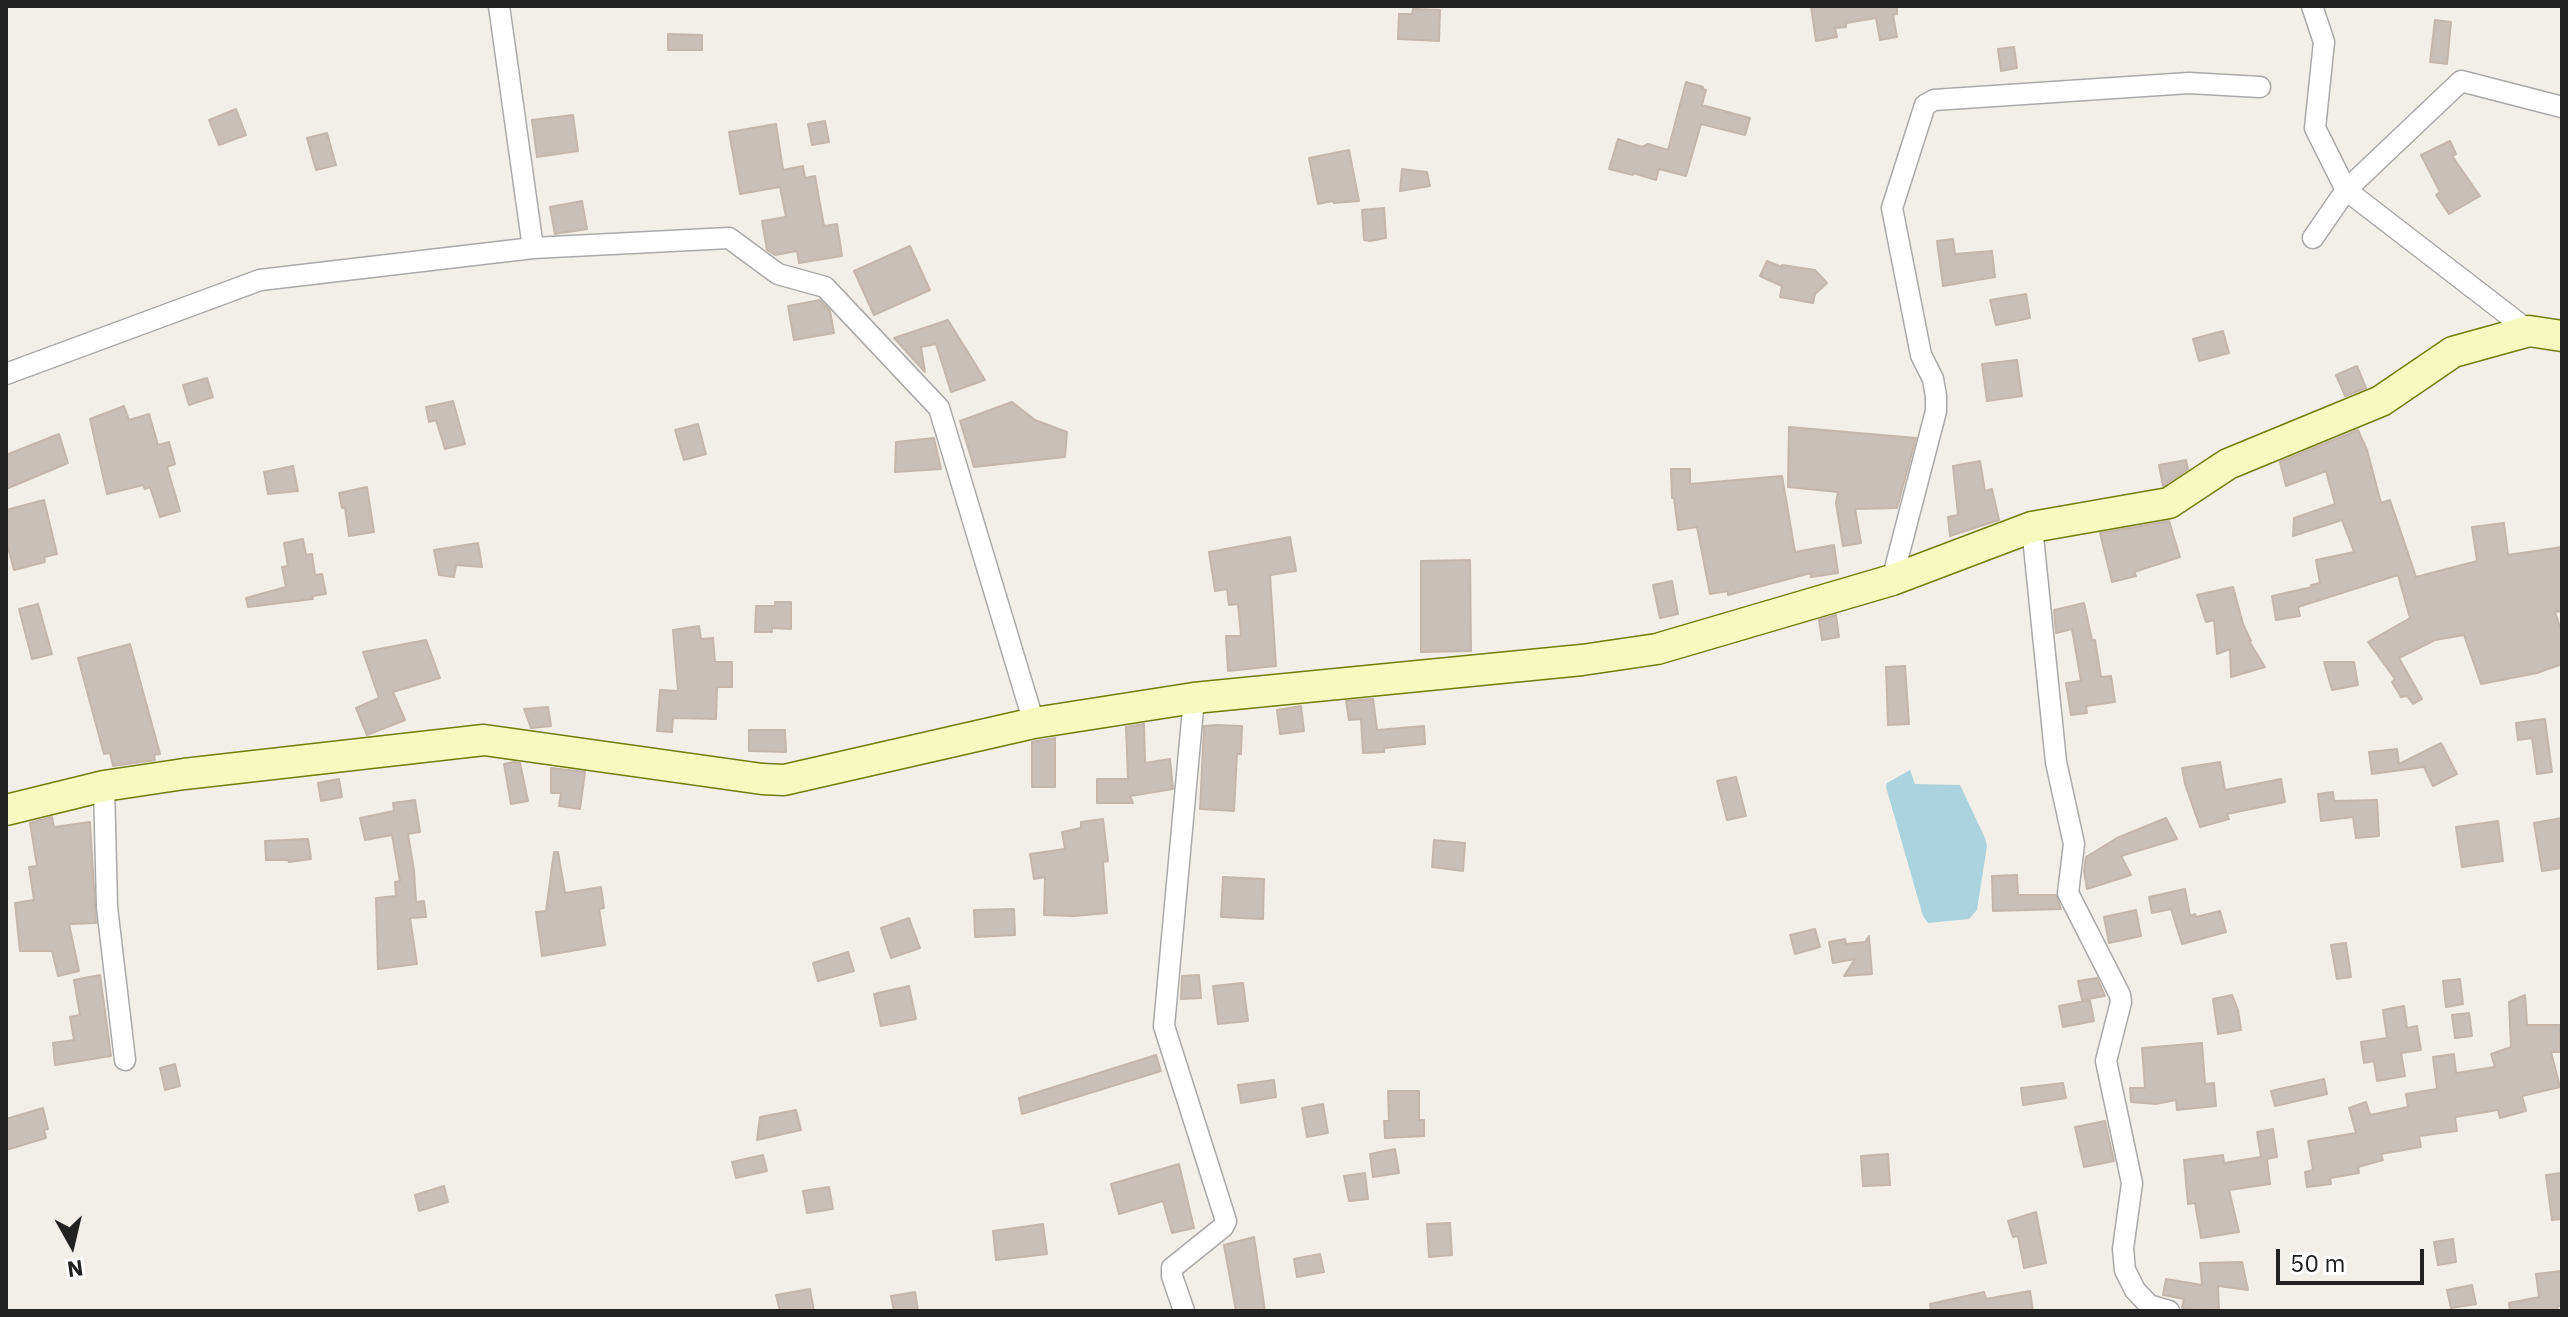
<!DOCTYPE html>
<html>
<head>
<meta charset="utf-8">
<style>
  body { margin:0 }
  #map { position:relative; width:2568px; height:1317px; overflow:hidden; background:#f2efe9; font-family:"IBM Plex Sans",sans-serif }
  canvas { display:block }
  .frame { position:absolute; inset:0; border:8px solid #222; pointer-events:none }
  .north { position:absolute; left:32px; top:1205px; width:80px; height:80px; -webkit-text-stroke:6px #fff; paint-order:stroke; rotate:172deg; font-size:22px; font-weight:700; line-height:32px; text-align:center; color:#222 }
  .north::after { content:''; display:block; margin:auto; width:28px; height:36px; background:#222; clip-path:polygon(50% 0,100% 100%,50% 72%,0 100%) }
  .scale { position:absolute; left:2276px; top:1249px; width:148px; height:36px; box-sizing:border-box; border:4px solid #222; border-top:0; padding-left:10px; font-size:24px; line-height:28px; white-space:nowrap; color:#222; -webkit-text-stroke:6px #fff; paint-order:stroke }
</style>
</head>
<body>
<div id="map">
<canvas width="2568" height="1317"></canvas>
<div class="frame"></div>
<div class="north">N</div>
<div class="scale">50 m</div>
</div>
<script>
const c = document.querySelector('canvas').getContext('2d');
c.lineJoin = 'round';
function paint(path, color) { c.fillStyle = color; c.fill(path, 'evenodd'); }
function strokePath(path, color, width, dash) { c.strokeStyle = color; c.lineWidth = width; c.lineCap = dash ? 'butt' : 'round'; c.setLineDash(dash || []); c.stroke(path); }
const water = new Path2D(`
  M 1910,770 L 1915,784 L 1960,785 L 1985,838 L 1987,846 L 1977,910 L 1969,919 L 1928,923 L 1923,916 L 1886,787 L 1887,783 Z`);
const building = new Path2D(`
  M 1811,6 L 1897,6 L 1897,14 L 1893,15 L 1897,37 L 1880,40 L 1876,18 L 1846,23 L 1846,27 L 1835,28 L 1837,37 L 1816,41 Z
  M 1413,9 L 1440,10 L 1439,41 L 1398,39 L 1399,14 L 1412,14 Z
  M 2435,20 L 2451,22 L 2447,64 L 2430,62 Z
  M 668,34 L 702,35 L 702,50 L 668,50 Z
  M 2014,47 L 2017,68 L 2001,71 L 1998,49 Z
  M 1686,82 L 1703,87 L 1702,89 L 1706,90 L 1702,105 L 1750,118 L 1745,135 L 1701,124 L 1686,176 L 1659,169 L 1656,180 L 1633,173 L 1633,175 L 1609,169 L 1618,139 L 1642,147 L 1648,144 L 1668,150 Z
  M 236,109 L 246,135 L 219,145 L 209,120 Z
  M 573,115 L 578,151 L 537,157 L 532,120 Z
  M 825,121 L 829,142 L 812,145 L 808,124 Z
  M 776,124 L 783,170 L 803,166 L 805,178 L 815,176 L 824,226 L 837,224 L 842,256 L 799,263 L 797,251 L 775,255 L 767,250 L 762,221 L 786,217 L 780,187 L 740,194 L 729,132 Z
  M 327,133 L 336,165 L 316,170 L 307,138 Z
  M 2450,141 L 2456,154 L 2452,156 L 2480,196 L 2449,214 L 2436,195 L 2440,192 L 2421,155 Z
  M 1349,150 L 1359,201 L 1334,203 L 1333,201 L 1318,204 L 1309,158 Z
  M 1402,169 L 1427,172 L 1430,186 L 1400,191 Z
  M 582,201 L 587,229 L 555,234 L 550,207 Z
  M 1384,208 L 1386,238 L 1370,241 L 1364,240 L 1362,210 Z
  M 1953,239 L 1955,254 L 1992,251 L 1995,277 L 1943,286 L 1937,241 Z
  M 910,246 L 930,290 L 874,315 L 854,271 Z
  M 1767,261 L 1782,267 L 1782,265 L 1815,270 L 1827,283 L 1815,294 L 1813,303 L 1780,297 L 1782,286 L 1760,276 Z
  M 2026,294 L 2030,318 L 1996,325 L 1990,300 Z
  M 820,300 L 830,311 L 834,333 L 794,340 L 788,306 Z
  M 948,320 L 985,380 L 951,392 L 936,344 L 921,347 L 925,372 L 894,338 Z
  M 2223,331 L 2229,353 L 2199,361 L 2193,339 Z
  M 2017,360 L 2022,396 L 1987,401 L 1982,364 Z
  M 2357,366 L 2366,388 L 2345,396 L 2336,375 Z
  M 207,378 L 213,397 L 189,405 L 183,385 Z
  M 453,401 L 465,444 L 445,449 L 436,420 L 429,422 L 426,407 Z
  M 1012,402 L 1035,420 L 1067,432 L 1065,457 L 974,467 L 960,421 Z
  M 124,406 L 129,420 L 149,414 L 158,445 L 169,442 L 175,464 L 167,467 L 180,511 L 160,517 L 150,487 L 145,489 L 143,485 L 107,494 L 90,419 Z
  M 698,424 L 706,454 L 684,460 L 675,430 Z
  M 1789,427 L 1916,438 L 1897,508 L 1855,509 L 1861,543 L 1843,546 L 1836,503 L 1838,492 L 1788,487 Z
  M 2358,430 L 2367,450 L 2381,503 L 2390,500 L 2416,577 L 2477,561 L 2472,527 L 2504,523 L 2508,555 L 2562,547 L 2562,611 L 2555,612 L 2562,633 L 2562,664 L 2537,673 L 2481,684 L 2464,635 L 2435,640 L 2399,658 L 2422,699 L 2413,704 L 2407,696 L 2401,697 L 2392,682 L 2395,679 L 2368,642 L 2410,618 L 2398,575 L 2298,607 L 2300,616 L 2276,620 L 2272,596 L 2312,587 L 2311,585 L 2320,583 L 2316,560 L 2354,552 L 2342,520 L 2293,536 L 2294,518 L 2335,504 L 2326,471 L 2286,486 L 2280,462 Z
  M 59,434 L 68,463 L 6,489 L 6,455 Z
  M 934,438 L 941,469 L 895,472 L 896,442 Z
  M 2186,460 L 2188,469 L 2163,486 L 2159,465 Z
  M 1980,461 L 1985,491 L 1992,489 L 1999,520 L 1950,536 L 1948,517 L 1958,515 L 1953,466 Z
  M 293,466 L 298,491 L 268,494 L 264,472 Z
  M 1671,469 L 1690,469 L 1690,484 L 1782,476 L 1795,552 L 1834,545 L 1838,573 L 1811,577 L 1811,573 L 1728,595 L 1728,591 L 1710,594 L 1697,527 L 1678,530 L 1674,498 L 1672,498 Z
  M 367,487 L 374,532 L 349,536 L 345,508 L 342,508 L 339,493 Z
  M 44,500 L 57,554 L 44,557 L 45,562 L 14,570 L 6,540 L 6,510 Z
  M 2169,521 L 2180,557 L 2134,572 L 2136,576 L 2112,582 L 2100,533 Z
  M 1290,537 L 1296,571 L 1270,575 L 1276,666 L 1228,671 L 1226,636 L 1241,636 L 1238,604 L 1229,605 L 1227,589 L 1215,591 L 1209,552 Z
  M 303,539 L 306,555 L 312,554 L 315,575 L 322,574 L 326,594 L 312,596 L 313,599 L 248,607 L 246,598 L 286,587 L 282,567 L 288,566 L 284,543 Z
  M 478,543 L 482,567 L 456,565 L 454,577 L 439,575 L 434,550 Z
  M 1470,560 L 1471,651 L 1421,652 L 1421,561 Z
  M 1672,581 L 1678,614 L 1660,618 L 1653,585 Z
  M 2233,587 L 2243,624 L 2251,641 L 2249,641 L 2265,667 L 2231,677 L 2230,649 L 2217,654 L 2214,620 L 2206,622 L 2197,595 Z
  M 775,602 L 791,602 L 791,629 L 772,628 L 772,632 L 755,632 L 756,606 L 775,606 Z
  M 2084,603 L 2092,640 L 2095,640 L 2101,677 L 2111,676 L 2115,702 L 2086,706 L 2087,713 L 2071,715 L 2066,683 L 2081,681 L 2072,629 L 2056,633 L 2054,610 Z
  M 38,604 L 52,654 L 32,659 L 19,609 Z
  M 1836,615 L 1839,637 L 1822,640 L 1819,620 Z
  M 699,626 L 701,639 L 713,638 L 715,662 L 732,662 L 732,687 L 717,687 L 716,719 L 673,718 L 672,732 L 657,731 L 660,690 L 678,691 L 673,630 Z
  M 426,640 L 440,678 L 393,692 L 405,720 L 367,735 L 356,708 L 379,698 L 363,652 Z
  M 130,644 L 160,754 L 154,755 L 155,760 L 113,766 L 110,753 L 104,754 L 78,658 Z
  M 2324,662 L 2354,662 L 2358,685 L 2332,690 Z
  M 1905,666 L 1909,724 L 1888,725 L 1886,667 Z
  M 1373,699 L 1377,730 L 1424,726 L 1425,744 L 1384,748 L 1384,752 L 1363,753 L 1361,719 L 1349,720 L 1346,701 Z
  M 1301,706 L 1304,731 L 1280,734 L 1277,710 Z
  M 548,707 L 551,726 L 531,728 L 524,709 Z
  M 2545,719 L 2552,772 L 2537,774 L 2532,738 L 2518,740 L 2516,723 Z
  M 1144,724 L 1145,763 L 1170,759 L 1173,789 L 1130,796 L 1133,803 L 1097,803 L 1097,779 L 1128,779 L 1126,727 Z
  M 1216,725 L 1242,726 L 1241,754 L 1237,754 L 1234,811 L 1200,809 L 1204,726 Z
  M 749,730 L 785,730 L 786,752 L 749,751 Z
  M 1055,738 L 1055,787 L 1032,787 L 1032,742 Z
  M 2441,743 L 2457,774 L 2433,786 L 2424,767 L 2372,774 L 2369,752 L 2397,749 L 2399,764 Z
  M 514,762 L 520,763 L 528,801 L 511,804 L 504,764 Z
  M 2220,762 L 2225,790 L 2281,779 L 2285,802 L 2227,814 L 2229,819 L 2200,827 L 2185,784 L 2182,768 Z
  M 551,768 L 585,772 L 580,809 L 559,806 L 561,793 L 551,793 Z
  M 1736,777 L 1746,816 L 1727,820 L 1717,781 Z
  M 339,779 L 342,797 L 321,801 L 318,783 Z
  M 2333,792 L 2334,801 L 2377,800 L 2379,836 L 2356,838 L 2353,817 L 2321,821 L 2318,794 Z
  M 415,800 L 420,832 L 408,834 L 414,871 L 416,902 L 424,901 L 426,917 L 410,918 L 417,964 L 378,969 L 376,898 L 396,896 L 395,882 L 400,881 L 392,835 L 365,840 L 360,818 L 394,811 L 393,803 Z
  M 52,817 L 54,827 L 90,822 L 96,923 L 69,924 L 79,971 L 58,976 L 52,951 L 20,951 L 15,903 L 34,900 L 29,867 L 37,866 L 30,823 Z
  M 2166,818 L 2177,839 L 2121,856 L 2131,875 L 2087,889 L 2084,871 L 2086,857 L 2117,838 Z
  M 2562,818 L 2562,868 L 2542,871 L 2534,823 Z
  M 1103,819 L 1108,861 L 1103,862 L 1107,913 L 1074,916 L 1044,915 L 1045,877 L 1034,879 L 1030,854 L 1065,849 L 1062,832 L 1081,828 L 1081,822 Z
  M 2498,821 L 2503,861 L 2462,867 L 2456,827 Z
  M 308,839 L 311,859 L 289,862 L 288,860 L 266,860 L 265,841 Z
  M 1434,840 L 1465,843 L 1463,871 L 1432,867 Z
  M 554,852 L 558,852 L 565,893 L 601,887 L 604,908 L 599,909 L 605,945 L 542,956 L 536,912 L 546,911 Z
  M 2017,875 L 2018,895 L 2056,895 L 2061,909 L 1993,911 L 1992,876 Z
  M 1223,877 L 1264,879 L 1263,919 L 1221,917 Z
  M 2185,889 L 2190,916 L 2195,914 L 2196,917 L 2220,911 L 2226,932 L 2182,944 L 2171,909 L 2152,913 L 2149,897 Z
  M 1014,909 L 1015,935 L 975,937 L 974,910 Z
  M 2136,910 L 2141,936 L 2109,943 L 2104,917 Z
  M 909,918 L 920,948 L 891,958 L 881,928 Z
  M 1815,929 L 1820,947 L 1795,954 L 1790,935 Z
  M 1869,936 L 1872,974 L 1844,976 L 1855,959 L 1833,963 L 1829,942 L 1845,939 L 1846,944 L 1865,942 Z
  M 2346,943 L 2351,977 L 2337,979 L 2331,945 Z
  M 848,952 L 854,971 L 818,981 L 813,963 Z
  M 100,975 L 111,1056 L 55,1065 L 53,1043 L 74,1040 L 70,1017 L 80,1015 L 74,980 Z
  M 1199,975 L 1201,998 L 1181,999 L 1182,976 Z
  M 2097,978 L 2105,996 L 2082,1000 L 2078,981 Z
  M 2460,979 L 2463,1004 L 2446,1007 L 2443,981 Z
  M 1243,983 L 1248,1021 L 1218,1024 L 1213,986 Z
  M 909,986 L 916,1019 L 881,1026 L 874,994 Z
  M 2232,995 L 2238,1010 L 2241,1030 L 2218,1034 L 2213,999 Z
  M 2525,995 L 2527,1025 L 2560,1025 L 2560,1052 L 2551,1052 L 2560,1087 L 2522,1096 L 2526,1111 L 2500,1118 L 2498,1110 L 2455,1117 L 2457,1131 L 2419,1136 L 2421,1147 L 2381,1154 L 2383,1160 L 2358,1167 L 2359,1173 L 2330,1178 L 2331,1184 L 2307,1187 L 2305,1172 L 2313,1170 L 2308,1141 L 2356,1133 L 2349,1108 L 2366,1102 L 2370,1115 L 2408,1107 L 2406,1094 L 2437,1089 L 2433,1057 L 2454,1054 L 2456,1073 L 2495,1067 L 2491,1054 L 2511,1047 L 2509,1002 Z
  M 2090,1000 L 2094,1021 L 2063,1027 L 2059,1006 Z
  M 2404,1006 L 2407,1028 L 2417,1026 L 2421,1050 L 2401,1053 L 2405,1076 L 2377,1081 L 2374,1061 L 2364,1063 L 2361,1042 L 2387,1038 L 2383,1010 Z
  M 2469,1013 L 2472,1036 L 2455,1038 L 2452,1015 Z
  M 2202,1043 L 2205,1084 L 2214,1083 L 2216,1106 L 2177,1110 L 2176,1100 L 2156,1104 L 2131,1102 L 2130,1088 L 2145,1088 L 2142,1048 Z
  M 1156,1055 L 1161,1071 L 1022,1114 L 1019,1098 Z
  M 175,1064 L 180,1086 L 165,1090 L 160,1068 Z
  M 2324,1079 L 2327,1094 L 2275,1106 L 2271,1091 Z
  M 1274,1080 L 1276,1097 L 1241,1103 L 1238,1085 Z
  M 2063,1083 L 2066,1098 L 2023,1105 L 2021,1088 Z
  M 1388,1091 L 1419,1091 L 1419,1120 L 1424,1120 L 1424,1136 L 1385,1138 L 1384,1121 L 1389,1121 Z
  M 1323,1104 L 1328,1133 L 1307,1137 L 1302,1108 Z
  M 43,1108 L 48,1129 L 44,1130 L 46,1138 L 6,1150 L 6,1119 Z
  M 796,1110 L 801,1130 L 757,1140 L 760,1117 Z
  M 2105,1121 L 2114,1161 L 2084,1167 L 2075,1127 Z
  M 2273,1129 L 2277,1157 L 2267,1159 L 2270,1184 L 2229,1190 L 2239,1232 L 2201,1238 L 2195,1203 L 2188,1204 L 2184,1160 L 2223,1155 L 2224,1163 L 2261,1157 L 2257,1132 Z
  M 1395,1149 L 1399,1173 L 1373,1177 L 1370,1154 Z
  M 1888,1154 L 1890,1185 L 1863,1186 L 1861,1156 Z
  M 763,1155 L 767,1171 L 736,1178 L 732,1162 Z
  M 1179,1164 L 1194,1228 L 1172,1233 L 1163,1201 L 1119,1214 L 1111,1184 Z
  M 1365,1173 L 1368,1199 L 1349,1201 L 1344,1176 Z
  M 2562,1173 L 2562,1219 L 2552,1220 L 2546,1175 Z
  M 444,1186 L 448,1202 L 419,1211 L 415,1195 Z
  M 829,1187 L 833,1209 L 807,1213 L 803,1191 Z
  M 2036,1212 L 2046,1263 L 2024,1268 L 2018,1236 L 2013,1237 L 2008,1221 Z
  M 1450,1223 L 1452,1255 L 1429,1257 L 1427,1224 Z
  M 1043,1224 L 1047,1254 L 996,1260 L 993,1231 Z
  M 1254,1237 L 1265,1311 L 1236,1311 L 1224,1245 Z
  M 2453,1239 L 2456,1262 L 2438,1265 L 2434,1242 Z
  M 1320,1254 L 1324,1272 L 1297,1277 L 1294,1259 Z
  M 2242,1262 L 2248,1290 L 2218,1286 L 2219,1311 L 2182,1308 L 2184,1299 L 2163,1295 L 2166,1279 L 2202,1285 L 2200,1263 Z
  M 2562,1271 L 2562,1306 L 2557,1306 L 2558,1311 L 2510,1311 L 2509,1303 L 2539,1297 L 2536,1274 Z
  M 2472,1285 L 2476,1304 L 2451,1308 L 2447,1290 Z
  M 810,1289 L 814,1311 L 780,1311 L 776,1295 Z
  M 2030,1291 L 2033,1311 L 1931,1311 L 1930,1304 L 1984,1292 L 1986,1299 Z
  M 915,1292 L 918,1311 L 894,1311 L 891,1296 Z`);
const street = new Path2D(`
  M 499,6 L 533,248
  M 2312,6 L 2324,42 L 2315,128 L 2346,190 L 2529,331
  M 2313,238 L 2346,190 L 2461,81 L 2562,107
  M 6,374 L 260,280 L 533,248 L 729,238 L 778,274 L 825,287 L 939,408 L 1034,723
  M 2032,527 L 2056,762 L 2074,844 L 2068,893 L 2120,995 L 2121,1002 L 2106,1061 L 2132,1183 L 2123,1249 L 2125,1270 L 2135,1290 L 2149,1305 L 2169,1311
  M 1892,580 L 1936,411 L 1936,396 L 1933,379 L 1921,355 L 1892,208 L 1925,105 L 1934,100 L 2189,83 L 2260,87
  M 104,786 L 107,907 L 125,1060
  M 1184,1311 L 1172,1276 L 1172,1268 L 1223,1227 L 1226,1221 L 1164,1026 L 1194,698`);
const secondary = new Path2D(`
  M 6,810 L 104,786 L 184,774 L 484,740 L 762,779 L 784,780 L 1034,723 L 1194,698 L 1582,660 L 1657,649 L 1892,580 L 2032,527 L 2169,503 L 2228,464 L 2381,401 L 2453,352 L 2529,331 L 2562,336`);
paint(water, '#aad3df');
paint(building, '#c7bfb8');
strokePath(building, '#c4b6ab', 2);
strokePath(street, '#a9a9a9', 23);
strokePath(secondary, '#707d05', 33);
strokePath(street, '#fff', 20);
strokePath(secondary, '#f7fabf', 30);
</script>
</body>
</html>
